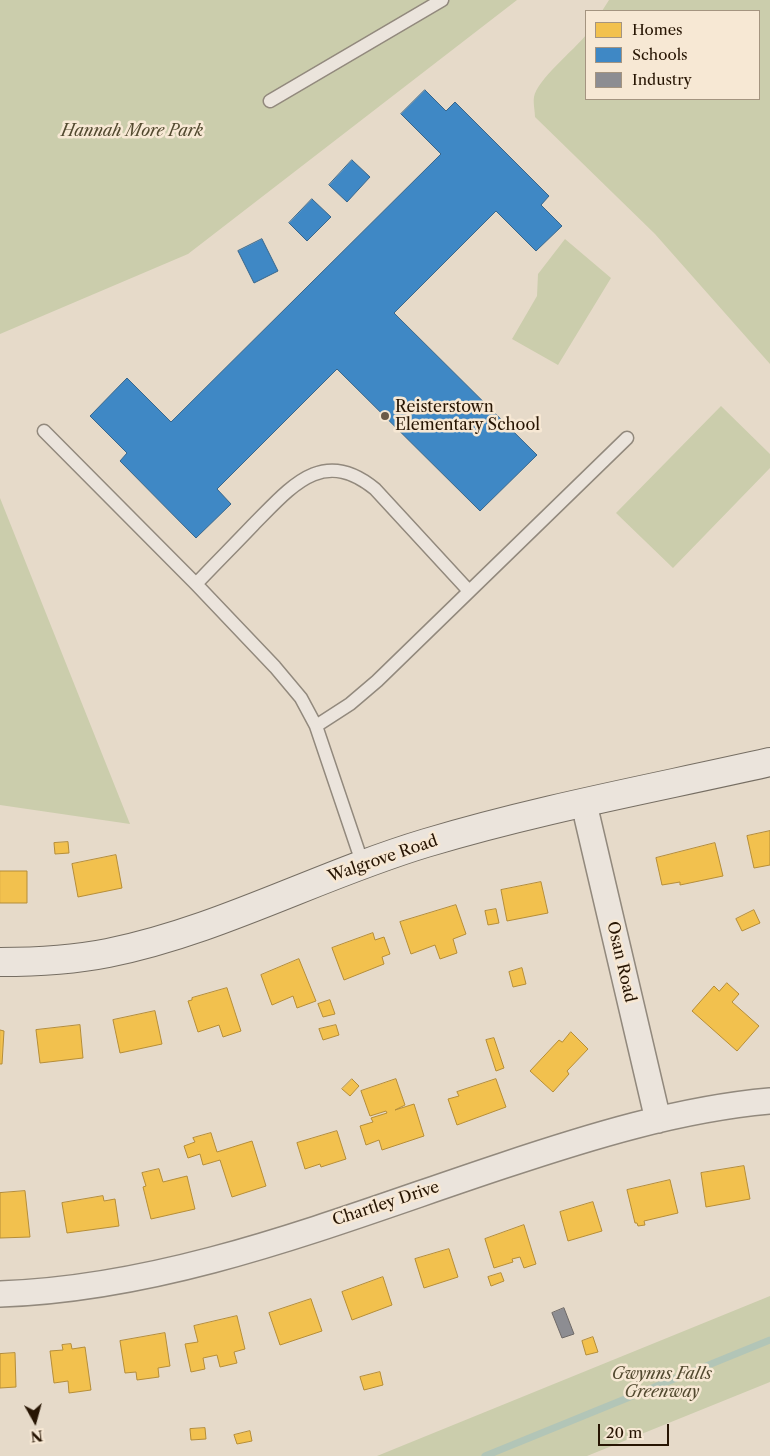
<!DOCTYPE html>
<html>
<head>
<meta charset="utf-8">
<style>
  body { margin:0 }
  #map { position:relative; width:770px; height:1456px; overflow:hidden; background:#e6dac9; font-family:"Libre Caslon Text",serif }
  canvas { display:block }
  .legend { position:absolute; left:585px; top:10px; width:175px; height:90px; box-sizing:border-box; background:#f7e8d4; border:1px solid #a49480; margin:0; padding:6px 9px; list-style:none; font-size:15px; color:#271503 }
  .legend li { display:flex; align-items:center; gap:10px; height:25px }
  .legend b { width:25px; border:1px solid #a49480 }
  .north { position:absolute; left:10px; top:1396px; width:50px; height:50px; -webkit-text-stroke:4px #f7e8d4; paint-order:stroke; rotate:173deg; font-size:14px; font-weight:700; line-height:20px; text-align:center; color:#271503 }
  .north::after { content:''; display:block; margin:auto; width:18px; height:22px; background:#271503; clip-path:polygon(50% 0,100% 100%,50% 72%,0 100%) }
  .scale { position:absolute; left:598px; top:1424px; width:71px; height:22px; box-sizing:border-box; border:2px solid #271503; border-top:0; padding-left:6px; font-size:15px; line-height:18px; white-space:nowrap; color:#271503; -webkit-text-stroke:4px #f7e8d4; paint-order:stroke }
</style>
</head>
<body>
<div id="map">
<canvas width="770" height="1456"></canvas>
<ul class="legend">
<li><b style="height:14px;background:#f2c14e"></b>Homes</li>
<li><b style="height:14px;background:#3f88c5"></b>Schools</li>
<li><b style="height:14px;background:#8d8d92"></b>Industry</li>
</ul>
<div class="north">N</div>
<div class="scale">20 m</div>
</div>
<script>
const c = document.querySelector('canvas').getContext('2d');
c.lineJoin = 'round';
function paint(path, color) { c.fillStyle = color; c.fill(path, 'evenodd'); }
function strokePath(path, color, width, dash) { c.strokeStyle = color; c.lineWidth = width; c.lineCap = dash ? 'butt' : 'round'; c.setLineDash(dash || []); c.stroke(path); }
function drawText(font, color, halo, rows, align = 'center') {
  c.font = font + ' "Libre Caslon Text",serif'; c.lineWidth = 5; c.setLineDash([]); c.textBaseline = 'middle'; c.strokeStyle = halo; c.fillStyle = color; for (const [text, x, y, turn = 0] of rows) {
    c.save(); c.translate(x, y); c.rotate((+turn || 0) * Math.PI / 180); c.textAlign = isNaN(turn) ? turn : align; if (halo) c.strokeText(text, 0, 0); c.fillText(text, 0, 0); c.restore();
  }
}
const green = new Path2D(`
  M 0,0 L 517,0 L 188,254 L 0,334 Z
  M 609,0 L 770,0 L 770,364 L 655,234 L 535,117 C 535,111 533,103 534,97 C 537,80 574,50 586,35 L 586,99 L 759,99 L 759,11 L 602,11 Z
  M 565,239 L 611,278 L 558,365 L 512,339 L 537,296 L 538,274 Z
  M 721,406 L 770,454 L 770,468 L 673,568 L 616,513 Z
  M 0,498 L 130,824 L 0,805 Z
  M 770,1296 L 770,1382 L 587,1456 L 377,1456 Z`);
const homes = new Path2D(`
  M 770,831 L 770,865 L 754,868 L 747,836 Z
  M 68,842 L 69,853 L 55,854 L 54,843 Z
  M 715,843 L 723,876 L 680,885 L 680,882 L 662,885 L 656,858 Z
  M 116,855 L 122,888 L 78,897 L 72,864 Z
  M 0,871 L 27,871 L 27,903 L 0,903 Z
  M 541,882 L 548,913 L 507,921 L 501,890 Z
  M 456,905 L 466,934 L 453,939 L 457,953 L 440,959 L 435,945 L 411,954 L 400,922 Z
  M 496,909 L 499,923 L 488,925 L 485,911 Z
  M 754,910 L 760,923 L 742,931 L 736,919 Z
  M 373,933 L 375,940 L 384,937 L 390,954 L 382,957 L 384,964 L 344,980 L 332,948 Z
  M 299,959 L 316,1001 L 297,1008 L 293,996 L 272,1005 L 261,975 Z
  M 522,968 L 526,984 L 513,987 L 509,972 Z
  M 727,983 L 739,994 L 732,1002 L 759,1026 L 737,1051 L 692,1011 L 714,986 L 719,991 Z
  M 227,988 L 241,1031 L 223,1037 L 219,1025 L 198,1032 L 188,1001 L 192,1000 L 192,998 Z
  M 330,1000 L 335,1014 L 323,1017 L 318,1004 Z
  M 155,1011 L 162,1044 L 120,1053 L 113,1020 Z
  M 80,1025 L 83,1058 L 40,1063 L 36,1030 Z
  M 336,1025 L 339,1035 L 323,1040 L 319,1029 Z
  M 0,1030 L 4,1031 L 2,1064 L 0,1064 Z
  M 571,1032 L 588,1049 L 567,1071 L 569,1074 L 553,1092 L 530,1071 L 559,1040 L 562,1042 Z
  M 494,1038 L 504,1068 L 496,1071 L 486,1040 Z
  M 352,1079 L 359,1086 L 350,1096 L 342,1089 Z
  M 396,1079 L 405,1105 L 395,1110 L 414,1104 L 424,1136 L 382,1150 L 379,1140 L 366,1145 L 360,1126 L 373,1122 L 371,1118 L 387,1113 L 386,1111 L 370,1116 L 361,1091 Z
  M 496,1079 L 506,1107 L 457,1125 L 448,1099 L 459,1096 L 457,1092 Z
  M 337,1131 L 346,1159 L 321,1167 L 320,1164 L 305,1169 L 297,1143 Z
  M 211,1133 L 217,1152 L 252,1141 L 266,1186 L 232,1197 L 220,1160 L 203,1165 L 200,1154 L 188,1158 L 184,1146 L 195,1142 L 193,1138 Z
  M 744,1166 L 750,1199 L 706,1207 L 701,1173 Z
  M 159,1169 L 163,1182 L 187,1176 L 195,1209 L 151,1219 L 143,1187 L 146,1186 L 142,1173 Z
  M 670,1180 L 678,1213 L 644,1221 L 645,1225 L 638,1226 L 637,1223 L 635,1223 L 627,1190 Z
  M 25,1191 L 30,1237 L 0,1238 L 0,1193 Z
  M 103,1196 L 104,1201 L 115,1199 L 119,1226 L 67,1233 L 62,1203 Z
  M 593,1202 L 602,1231 L 568,1241 L 560,1212 Z
  M 524,1225 L 536,1264 L 524,1268 L 520,1257 L 512,1259 L 513,1262 L 494,1268 L 485,1239 Z
  M 449,1249 L 458,1277 L 424,1288 L 415,1259 Z
  M 501,1273 L 504,1281 L 491,1286 L 488,1277 Z
  M 383,1277 L 392,1305 L 352,1320 L 342,1292 Z
  M 311,1299 L 322,1331 L 280,1345 L 269,1313 Z
  M 237,1316 L 245,1349 L 234,1352 L 237,1363 L 220,1367 L 217,1355 L 203,1358 L 205,1369 L 191,1372 L 185,1344 L 198,1342 L 194,1326 Z
  M 165,1333 L 170,1366 L 158,1368 L 159,1377 L 137,1380 L 136,1372 L 125,1373 L 120,1341 Z
  M 593,1337 L 598,1352 L 586,1355 L 582,1341 Z
  M 71,1344 L 72,1349 L 85,1347 L 91,1390 L 69,1393 L 68,1381 L 54,1383 L 50,1351 L 63,1350 L 62,1345 Z
  M 15,1353 L 16,1387 L 0,1388 L 0,1354 Z
  M 380,1372 L 383,1385 L 364,1390 L 360,1377 Z
  M 205,1428 L 206,1439 L 191,1440 L 190,1429 Z
  M 250,1431 L 252,1441 L 237,1444 L 234,1435 Z`);
const schools = new Path2D(`
  M 425,90 L 446,111 L 455,102 L 549,196 L 541,205 L 562,226 L 536,251 L 496,211 L 394,313 L 537,455 L 480,511 L 337,369 L 217,489 L 231,504 L 196,538 L 120,461 L 127,453 L 90,416 L 127,378 L 171,422 L 441,154 L 401,114 Z
  M 352,160 L 370,177 L 347,202 L 329,185 Z
  M 312,199 L 331,217 L 307,241 L 289,223 Z
  M 262,239 L 278,271 L 254,283 L 238,251 Z`);
const industry = new Path2D(`
  M 564,1308 L 574,1334 L 562,1338 L 552,1313 Z`);
const stream = new Path2D(`
  M 485,1456 L 770,1340`);
const lane = new Path2D(`
  M 270,101 L 442,0
  M 44,431 L 196,584 L 275,667 L 301,698 L 316,726 L 350,704 L 377,681 L 627,438
  M 196,584 C 215,564 235,544 254,524 C 291,487 323,446 375,489 L 469,591
  M 316,726 L 363,865`);
const street = new Path2D(`
  M 584,804 L 658,1120
  M 0,1294 C 174,1288 339,1220 502,1166 C 589,1137 679,1109 770,1101`);
const secondary = new Path2D(`
  M 0,962 C 36,962 73,960 108,953 C 218,931 319,875 426,843 C 539,809 655,788 770,762`);
const markers = [
  [385,416,5,"#6a5a48"]
];
const parkNames = [
  ["Hannah More Park",132,131],
  ["Gwynns Falls",662,1374],
  ["Greenway",662,1392]
];
const poiNames = [
  ["Reisterstown",395,407],
  ["Elementary School",395,425]
];
const streetNames = [
  ["Walgrove Road",383,859,-19],
  ["Osan Road",621,962,77],
  ["Chartley Drive",386,1204,-18]
];
paint(green, '#cbcdac');
paint(homes, '#f2c14e');
strokePath(homes, '#b58d38', 1);
paint(schools, '#3f88c5');
strokePath(schools, '#38668b', 1);
paint(industry, '#8d8d92');
strokePath(industry, '#6e6967', 1);
strokePath(stream, '#b2c5b7', 7);
strokePath(lane, '#92897d', 15);
strokePath(street, '#92897d', 28);
strokePath(secondary, '#766e63', 30);
strokePath(lane, '#ebe4dc', 12);
strokePath(street, '#ebe4dc', 25);
strokePath(secondary, '#ebe4dc', 28);
for (const [x, y, r, color] of markers) { const dot = new Path2D(); dot.arc(x, y, r, 0, 2 * Math.PI); c.fillStyle = color; c.fill(dot); strokePath(dot, '#f7e8d4', 2); }
drawText('italic 16px', '#52492f', '#f7e8d4', parkNames);
drawText('16px', '#271503', '#f7e8d4', poiNames, 'left');
drawText('16px', '#271503', '#f7e8d4', streetNames);
</script>
</body>
</html>
